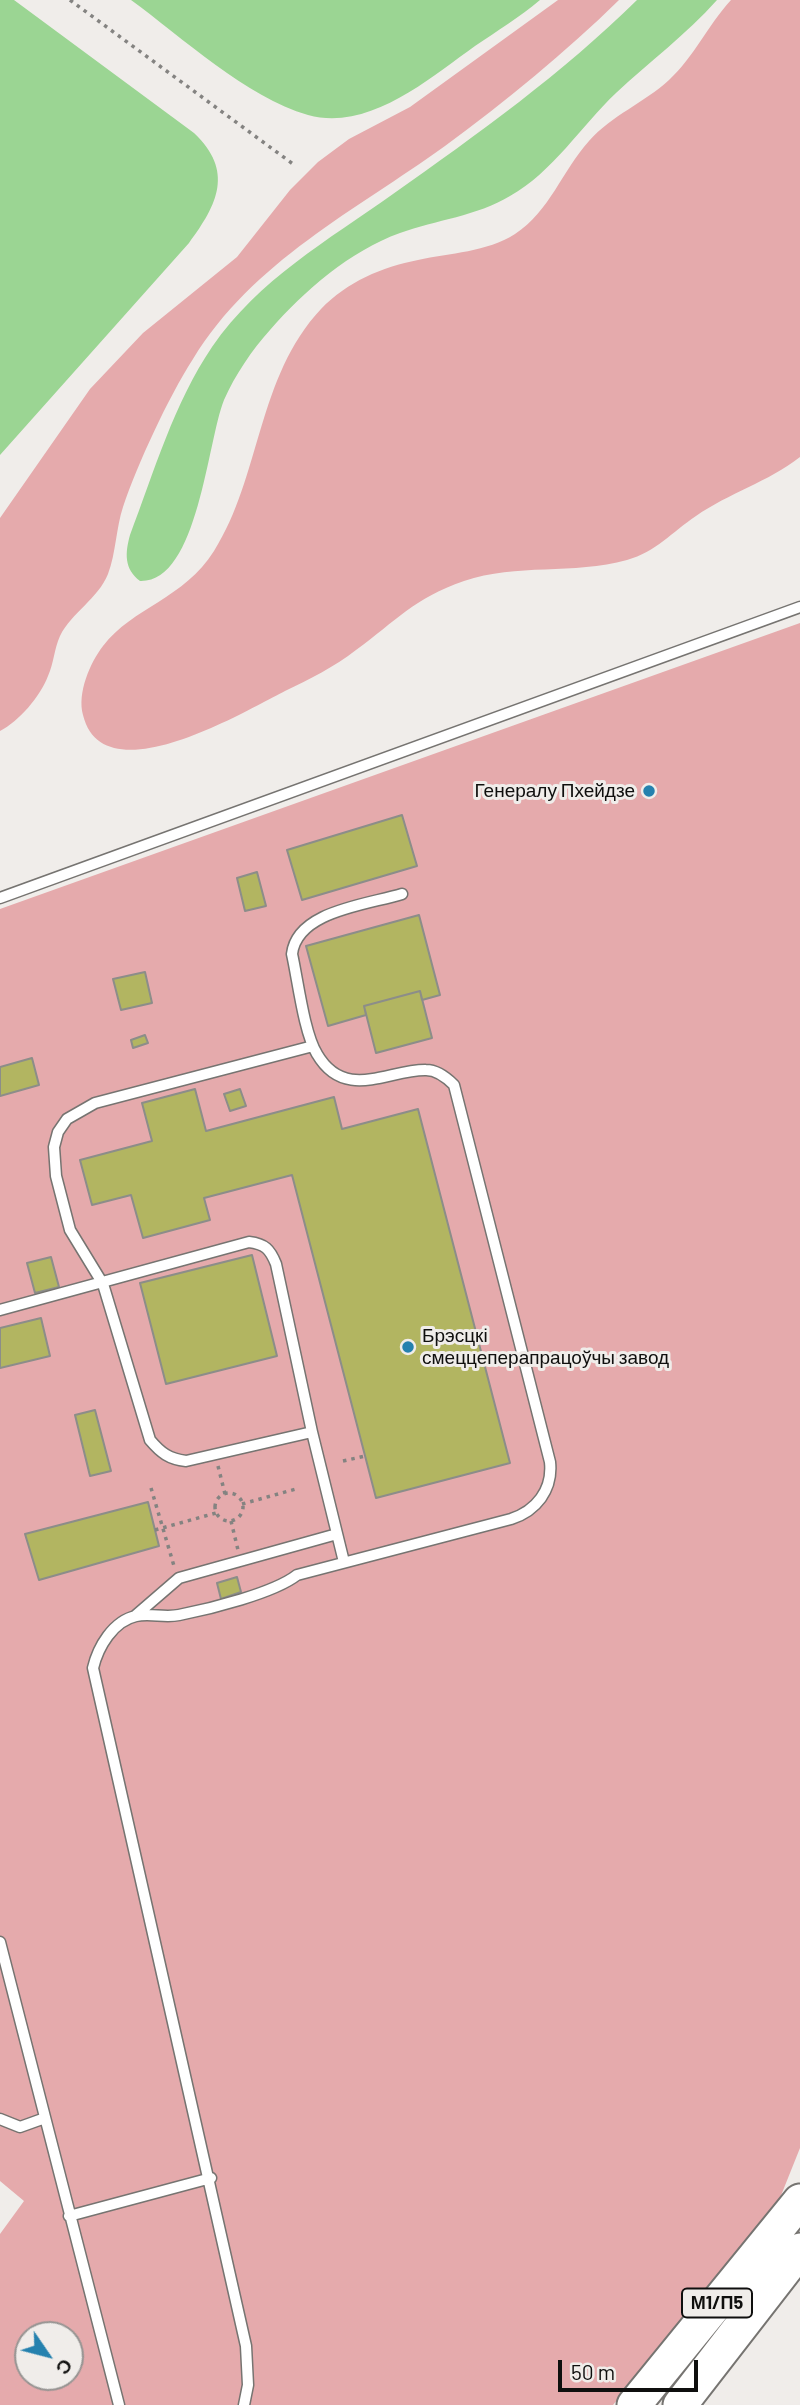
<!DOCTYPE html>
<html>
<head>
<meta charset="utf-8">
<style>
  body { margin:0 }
  #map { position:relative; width:800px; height:2405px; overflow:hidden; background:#f0edea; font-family:Barlow,sans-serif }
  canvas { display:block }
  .north { position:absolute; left:14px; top:2321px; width:70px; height:70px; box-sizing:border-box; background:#f0edea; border:2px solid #969492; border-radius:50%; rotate:125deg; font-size:19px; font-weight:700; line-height:28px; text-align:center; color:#0f0f0e }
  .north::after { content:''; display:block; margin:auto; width:24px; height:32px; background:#2581ae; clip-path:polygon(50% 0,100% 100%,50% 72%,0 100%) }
  .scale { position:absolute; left:558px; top:2360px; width:140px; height:32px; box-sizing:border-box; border:4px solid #0f0f0e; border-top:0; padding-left:9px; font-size:21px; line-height:24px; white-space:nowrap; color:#0f0f0e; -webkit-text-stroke:5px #f0edea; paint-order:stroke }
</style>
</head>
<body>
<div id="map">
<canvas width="800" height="2405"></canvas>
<div class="north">С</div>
<div class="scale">50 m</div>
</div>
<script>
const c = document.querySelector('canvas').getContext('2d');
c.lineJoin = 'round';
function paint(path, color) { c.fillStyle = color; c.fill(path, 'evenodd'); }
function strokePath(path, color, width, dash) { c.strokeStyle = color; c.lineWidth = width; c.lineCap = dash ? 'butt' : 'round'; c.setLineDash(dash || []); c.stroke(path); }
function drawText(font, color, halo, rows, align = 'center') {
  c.font = font + ' Barlow,sans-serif'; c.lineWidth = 6; c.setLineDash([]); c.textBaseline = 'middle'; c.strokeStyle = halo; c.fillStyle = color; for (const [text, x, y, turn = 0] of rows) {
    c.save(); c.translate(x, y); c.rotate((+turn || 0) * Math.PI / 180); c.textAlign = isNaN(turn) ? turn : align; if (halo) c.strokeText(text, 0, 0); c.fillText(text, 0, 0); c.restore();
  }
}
const green = new Path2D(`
  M 558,0 L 619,0 C 565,53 506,101 445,146 C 355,211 253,261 193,359 C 168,398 138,463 123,507 C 116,528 116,553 108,574 C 98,599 72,612 60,636 C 54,649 54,663 48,676 C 40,697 19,721 0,731 L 0,518 L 90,389 L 143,333 L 237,257 L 290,190 L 318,162 L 349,139 L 410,107 Z
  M 731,0 L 800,0 L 800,457 C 768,482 729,493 696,516 C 672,532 656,552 627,560 C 573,575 517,563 464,581 C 414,598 396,621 356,650 C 334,667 310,679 285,691 C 245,711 103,797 83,715 C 77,693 90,663 103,646 C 133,607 184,599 214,551 C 261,477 257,377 321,309 C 347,282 382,267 418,260 C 450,253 487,252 515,234 C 550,211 562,171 589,141 C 612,115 644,103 669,80 C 694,57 708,25 731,0 Z
  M 800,623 L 800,2148 L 776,2208 L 613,2405 L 0,2405 L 0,2234 L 24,2201 L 0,2181 L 0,909 ZM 28,2335 L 70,2335 L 70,2377 L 28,2377 Z`);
const water = new Path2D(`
  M 0,0 L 14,0 L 194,133 C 234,171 218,204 189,243 L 0,455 Z
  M 131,0 L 540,0 C 520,17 497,31 475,46 C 430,78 369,132 308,115 C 246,97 183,38 131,0 Z
  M 637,0 L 717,0 C 686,35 650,61 616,93 C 581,126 553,172 510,196 C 477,216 436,220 400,233 C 350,251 305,290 270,330 C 252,350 235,375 224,400 C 207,442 198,583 140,581 C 124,569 125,553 130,535 C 154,472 174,403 212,347 C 259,279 327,241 393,194 C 478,134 563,73 637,0 Z`);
const building = new Path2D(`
  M 402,815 L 417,866 L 302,900 L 287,850 Z
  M 257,872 L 266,906 L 245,911 L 237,878 Z
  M 419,915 L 440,995 L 422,1000 L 420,991 L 364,1006 L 366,1015 L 328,1026 L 306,946 Z
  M 145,972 L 152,1003 L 121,1010 L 113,979 Z
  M 420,991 L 432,1038 L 376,1053 L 364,1006 Z
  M 145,1035 L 148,1043 L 133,1048 L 131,1040 Z
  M 32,1058 L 39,1085 L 0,1096 L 0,1067 Z
  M 195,1089 L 206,1131 L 334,1097 L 342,1129 L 418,1109 L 510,1463 L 376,1498 L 292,1175 L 204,1198 L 210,1220 L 143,1238 L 131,1195 L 92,1205 L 80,1160 L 152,1141 L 142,1103 Z
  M 240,1089 L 246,1106 L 230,1111 L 224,1094 Z
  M 252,1255 L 277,1356 L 166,1384 L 140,1283 Z
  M 51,1257 L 59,1287 L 35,1293 L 27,1263 Z
  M 41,1318 L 50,1356 L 0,1368 L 0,1328 Z
  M 95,1410 L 111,1471 L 90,1476 L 75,1415 Z
  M 148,1502 L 159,1546 L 39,1580 L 25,1534 Z
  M 237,1577 L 241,1592 L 221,1599 L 217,1583 Z`);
const path = new Path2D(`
  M 70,0 L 293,164
  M 343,1461 L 365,1456
  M 218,1466 L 225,1494
  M 151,1488 L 174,1566
  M215 1507a14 14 0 1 1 28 0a14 14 0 1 1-28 0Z
  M 242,1504 L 296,1489
  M 231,1521 L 238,1550
  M 155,1530 L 216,1513`);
const service = new Path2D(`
  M 0,898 L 800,607
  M 313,1046 L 95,1103 L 67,1119 L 58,1132 L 54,1147 L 56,1176 L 70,1230 L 103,1284 L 150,1440 C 161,1453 169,1459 186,1461 L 312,1432 L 344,1562
  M 0,1310 L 249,1242 C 265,1244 270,1249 276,1264 L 312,1432
  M 135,1616 L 179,1578 L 337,1534
  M 0,1942 L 119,2405
  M 0,2119 L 20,2127 L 45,2118
  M 69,2216 L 211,2178
  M 244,2405 L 248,2385 L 246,2346 L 93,1668 C 98,1647 113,1621 136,1616 C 150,1613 165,1618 179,1615 C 210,1609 274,1593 297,1575 L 511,1519 C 536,1511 553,1490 550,1462 L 454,1085 C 446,1077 437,1070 426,1070 C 389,1069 345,1102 317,1054 C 304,1033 298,981 292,954 C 297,911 366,905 402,894`);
const trunk = new Path2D(`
  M 634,2405 L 800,2201
  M 680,2405 L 800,2250`);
const markers = [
  [649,791,7,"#2581ae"],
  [408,1347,7,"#2581ae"]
];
const shields = [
  [717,2303,70]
];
const shieldNames = [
  ["М1/П5",717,2303]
];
const poiNames = [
  ["Генералу Пхейдзе",635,791],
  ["Брэсцкі",422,1336,"left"],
  ["смеццеперапрацоўчы завод",422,1358,"left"]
];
paint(green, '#e5aaac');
paint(water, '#9bd593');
paint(building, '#b2b561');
strokePath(building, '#8c8d89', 2);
strokePath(service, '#767471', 13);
strokePath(trunk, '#767471', 37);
strokePath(path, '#848381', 3.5, [3.5, 5]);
strokePath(service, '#fff', 10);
strokePath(trunk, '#fff', 33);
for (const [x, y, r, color] of markers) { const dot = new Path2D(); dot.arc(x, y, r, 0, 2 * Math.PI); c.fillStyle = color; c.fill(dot); strokePath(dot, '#f0edea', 2.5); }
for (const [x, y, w] of shields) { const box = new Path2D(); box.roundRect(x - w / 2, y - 14.5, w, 29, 5); c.fillStyle = '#f0edea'; c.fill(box); strokePath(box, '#0f0f0e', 2); }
drawText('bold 18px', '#0f0f0e', null, shieldNames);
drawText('19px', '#0f0f0e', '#f0edea', poiNames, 'right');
</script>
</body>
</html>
